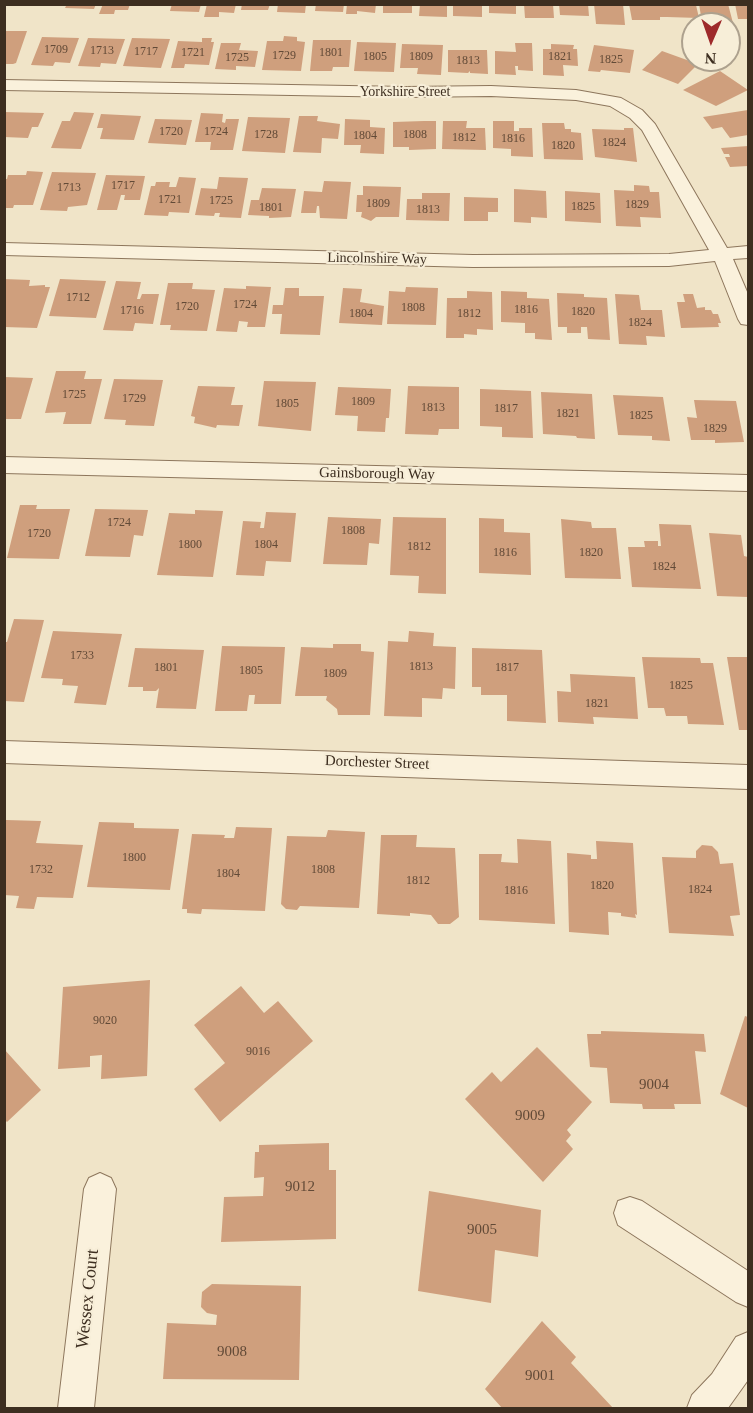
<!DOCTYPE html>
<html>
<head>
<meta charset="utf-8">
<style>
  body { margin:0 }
  #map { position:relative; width:753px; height:1413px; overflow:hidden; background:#f0e4c8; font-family:"Times New Roman",serif }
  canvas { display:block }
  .frame { position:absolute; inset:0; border:6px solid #3d2e20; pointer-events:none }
  .north { position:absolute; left:681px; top:12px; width:60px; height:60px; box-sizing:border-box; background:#f7eed8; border:2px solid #ada18e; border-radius:50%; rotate:182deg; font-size:16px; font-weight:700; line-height:24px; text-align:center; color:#3d2e20 }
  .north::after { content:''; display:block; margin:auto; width:21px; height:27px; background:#9e2a2b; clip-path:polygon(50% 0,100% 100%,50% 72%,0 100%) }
</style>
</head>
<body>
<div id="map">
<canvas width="753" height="1413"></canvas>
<div class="frame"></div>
<div class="north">N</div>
</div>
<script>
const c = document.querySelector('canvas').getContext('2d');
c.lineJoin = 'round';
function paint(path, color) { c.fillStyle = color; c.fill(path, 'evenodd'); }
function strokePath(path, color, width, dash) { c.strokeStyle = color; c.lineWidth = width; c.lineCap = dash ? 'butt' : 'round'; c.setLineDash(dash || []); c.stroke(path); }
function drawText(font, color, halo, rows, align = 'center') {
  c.font = font + ' "Times New Roman",serif'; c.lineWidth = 4.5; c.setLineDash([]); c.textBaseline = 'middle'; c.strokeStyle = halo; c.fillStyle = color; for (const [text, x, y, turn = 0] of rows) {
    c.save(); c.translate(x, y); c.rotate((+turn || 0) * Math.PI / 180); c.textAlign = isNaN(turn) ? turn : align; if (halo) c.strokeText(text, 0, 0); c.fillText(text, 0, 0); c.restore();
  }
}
const building = new Path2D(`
  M 67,4 L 96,4 L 94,9 L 65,8 Z
  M 103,4 L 130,4 L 128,10 L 115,10 L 114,14 L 99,14 Z
  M 172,4 L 201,4 L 199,12 L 170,11 Z
  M 207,4 L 236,4 L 234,13 L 219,12 L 219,17 L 204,17 Z
  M 242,4 L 270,4 L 268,10 L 241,10 Z
  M 278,4 L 306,4 L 305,13 L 277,12 Z
  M 316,4 L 344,4 L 343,12 L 315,11 Z
  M 347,4 L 376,4 L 375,13 L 357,11 L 357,14 L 346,14 Z
  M 383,4 L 412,4 L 412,13 L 383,13 Z
  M 420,4 L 447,4 L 447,17 L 419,16 Z
  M 453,4 L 482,4 L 482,17 L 453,16 Z
  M 489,4 L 516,4 L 516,14 L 489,13 Z
  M 524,4 L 553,4 L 554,18 L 525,18 Z
  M 559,4 L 588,4 L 589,16 L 560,15 Z
  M 594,4 L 623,4 L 625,25 L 596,24 Z
  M 629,4 L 696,5 L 699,18 L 667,17 L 660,17 L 660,20 L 632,20 Z
  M 699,4 L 728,4 L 733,23 L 702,22 Z
  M 735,4 L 748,4 L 748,19 L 738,19 Z
  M 4,31 L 27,31 L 16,63 L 13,64 L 4,64 Z
  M 284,36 L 297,37 L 297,41 L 305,42 L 301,71 L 262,70 L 267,41 L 283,41 Z
  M 42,37 L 79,38 L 70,63 L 55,62 L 53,66 L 31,65 Z
  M 88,38 L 125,39 L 116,64 L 101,63 L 100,67 L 78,66 Z
  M 132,38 L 170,39 L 161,68 L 123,66 Z
  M 202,38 L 212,38 L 211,42 L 214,42 L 209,65 L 185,64 L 184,68 L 171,68 L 178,41 L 202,42 Z
  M 313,40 L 351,40 L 349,67 L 333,67 L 332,71 L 310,71 Z
  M 357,42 L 396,43 L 394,72 L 354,71 Z
  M 221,43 L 241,43 L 239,50 L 258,51 L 255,67 L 236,66 L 236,70 L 215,69 Z
  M 515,43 L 532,43 L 533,71 L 518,70 L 518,66 L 515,66 L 516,75 L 495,74 L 495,51 L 516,52 Z
  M 402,44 L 443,45 L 441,75 L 417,74 L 418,68 L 400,68 Z
  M 551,44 L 574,45 L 573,49 L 577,49 L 578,66 L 563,65 L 564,76 L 543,75 L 543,49 L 551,49 Z
  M 594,45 L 634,50 L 630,73 L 601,70 L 600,72 L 588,71 Z
  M 448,50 L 487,50 L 488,74 L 470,73 L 470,71 L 468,73 L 448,72 Z
  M 662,51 L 698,64 L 678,84 L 642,70 Z
  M 720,71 L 748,90 L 716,106 L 683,90 Z
  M 748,110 L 748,135 L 730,138 L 722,127 L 712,129 L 703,117 Z
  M 4,112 L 44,113 L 38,127 L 32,127 L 28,138 L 4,137 Z
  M 74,112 L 94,113 L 81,149 L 51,148 L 62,121 L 70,121 Z
  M 201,113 L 223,114 L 222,122 L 225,123 L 226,119 L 239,119 L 233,150 L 210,150 L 211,142 L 195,142 Z
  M 101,114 L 141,116 L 134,140 L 100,139 L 103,128 L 97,128 Z
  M 299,116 L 318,116 L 317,121 L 340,124 L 338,139 L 322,138 L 321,153 L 293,152 Z
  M 248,117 L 290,118 L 285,153 L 242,151 Z
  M 155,119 L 192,120 L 186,145 L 148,143 Z
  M 345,119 L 370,120 L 370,127 L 385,128 L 384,154 L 360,153 L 361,145 L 344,145 Z
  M 424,121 L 436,121 L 436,149 L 409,150 L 409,147 L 393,147 L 393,122 Z
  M 443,121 L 467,121 L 466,128 L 485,128 L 486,150 L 442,149 Z
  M 493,121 L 514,121 L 514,131 L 519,131 L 519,128 L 532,128 L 533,157 L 511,156 L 511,149 L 493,148 Z
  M 542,123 L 564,123 L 565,129 L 571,129 L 571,132 L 581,133 L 583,160 L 544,159 Z
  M 624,128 L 633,128 L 637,162 L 595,157 L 592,129 L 624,130 Z
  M 748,146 L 748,166 L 730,167 L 725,157 L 730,157 L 729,154 L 724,154 L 721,148 Z
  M 27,171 L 43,172 L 33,205 L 14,205 L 13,208 L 4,208 L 4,179 L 7,179 L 8,175 L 26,175 Z
  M 52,172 L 96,173 L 87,205 L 68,207 L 67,211 L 40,210 Z
  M 106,175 L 145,176 L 140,200 L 124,200 L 125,195 L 121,195 L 117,210 L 97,210 Z
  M 179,177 L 196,178 L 189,213 L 169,212 L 168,216 L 144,215 L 151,186 L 155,186 L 156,182 L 170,182 L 169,187 L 176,187 Z
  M 219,177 L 248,178 L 241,218 L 219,217 L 220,213 L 215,213 L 214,216 L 195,215 L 201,188 L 217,189 Z
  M 324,181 L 351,182 L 347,219 L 320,218 L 319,206 L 317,206 L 316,213 L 301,213 L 304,191 L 322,192 Z
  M 634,185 L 649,186 L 650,192 L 659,192 L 661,218 L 640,217 L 641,227 L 616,226 L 614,190 L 634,191 Z
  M 363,186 L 401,187 L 399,217 L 376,217 L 371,221 L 361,217 L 362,212 L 356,212 L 357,195 L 363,195 Z
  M 262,188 L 296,189 L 291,217 L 269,218 L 269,216 L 248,215 L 251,200 L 259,200 Z
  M 514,189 L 546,191 L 547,218 L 531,217 L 531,223 L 514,222 Z
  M 565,191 L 600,193 L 601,223 L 565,221 Z
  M 422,193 L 450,193 L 449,221 L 406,220 L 407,199 L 422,199 Z
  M 464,197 L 498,198 L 498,212 L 488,212 L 488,221 L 464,221 Z
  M 4,279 L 30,280 L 29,286 L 45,285 L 45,287 L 50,287 L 37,328 L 4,327 Z
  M 60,279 L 106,281 L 96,318 L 49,316 Z
  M 116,281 L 141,282 L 137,299 L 140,299 L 142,294 L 159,294 L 153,324 L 135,323 L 133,331 L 103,330 Z
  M 168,283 L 193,283 L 192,289 L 215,290 L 207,331 L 170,330 L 171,325 L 160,325 Z
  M 246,286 L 271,287 L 265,327 L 247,327 L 248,322 L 239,321 L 237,332 L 216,331 L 224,288 L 246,289 Z
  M 406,287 L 438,288 L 436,325 L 387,324 L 389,291 L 405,292 Z
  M 285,288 L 299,288 L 299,296 L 324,296 L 320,335 L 280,334 L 282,314 L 272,314 L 273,305 L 283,305 Z
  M 343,288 L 362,289 L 360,302 L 384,306 L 382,325 L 339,323 Z
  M 467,291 L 492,292 L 493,330 L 477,329 L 477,335 L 464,334 L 464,338 L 446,338 L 447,298 L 467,298 Z
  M 501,291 L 527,292 L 527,298 L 549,299 L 552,340 L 535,339 L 535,333 L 525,333 L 525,323 L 501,322 Z
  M 557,293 L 584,294 L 584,297 L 607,298 L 610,340 L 588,339 L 587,327 L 581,327 L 581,333 L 567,333 L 567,327 L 558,327 Z
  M 615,294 L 639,295 L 641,310 L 662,310 L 665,337 L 646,336 L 647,345 L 619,344 Z
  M 683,294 L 693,294 L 697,308 L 705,307 L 705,310 L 711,310 L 713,314 L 718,314 L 721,323 L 718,323 L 719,327 L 681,328 L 677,302 L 685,302 Z
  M 56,371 L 86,371 L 84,379 L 102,379 L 91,424 L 63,424 L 66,412 L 45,413 Z
  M 4,377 L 33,378 L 21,419 L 4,419 Z
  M 114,379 L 163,380 L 154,426 L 125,425 L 126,420 L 104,419 Z
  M 264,381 L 316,382 L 311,431 L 258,426 Z
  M 198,386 L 235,387 L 231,405 L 243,405 L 239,426 L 217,425 L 216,428 L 194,423 L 195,417 L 191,416 Z
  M 408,386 L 459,387 L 459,429 L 439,429 L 438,435 L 405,434 Z
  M 338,387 L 391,389 L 389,418 L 386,418 L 385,432 L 357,431 L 358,416 L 335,415 Z
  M 480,389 L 531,391 L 533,438 L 502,437 L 502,427 L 480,426 Z
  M 541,392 L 592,394 L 595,439 L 577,438 L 576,436 L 543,434 Z
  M 613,395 L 663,397 L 670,441 L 652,440 L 652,436 L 618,435 Z
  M 694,400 L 736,401 L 744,442 L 715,443 L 715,440 L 691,440 L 687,417 L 697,418 Z
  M 20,505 L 37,505 L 36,509 L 70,509 L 59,559 L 7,558 Z
  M 95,509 L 148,510 L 143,536 L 134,535 L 130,557 L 85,556 Z
  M 195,510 L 223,511 L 213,577 L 157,575 L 169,513 L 195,514 Z
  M 266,512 L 296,513 L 291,562 L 266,561 L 264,576 L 236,575 L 243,521 L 261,522 L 260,528 L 264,528 Z
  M 328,517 L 381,519 L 379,544 L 369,543 L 367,565 L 323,564 Z
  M 393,517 L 446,518 L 446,594 L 418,593 L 419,576 L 390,575 Z
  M 479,518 L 504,519 L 504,532 L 530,533 L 531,575 L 479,573 Z
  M 561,519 L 591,522 L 592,528 L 616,528 L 621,579 L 565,578 Z
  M 659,524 L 691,525 L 701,589 L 632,587 L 628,547 L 645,547 L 644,541 L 658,541 L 658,546 L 661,546 Z
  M 709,533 L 741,535 L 744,556 L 748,557 L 748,597 L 717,596 Z
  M 14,619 L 44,620 L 24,702 L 4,701 L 4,642 L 7,642 Z
  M 53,631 L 122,634 L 106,705 L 74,703 L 78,686 L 62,685 L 63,679 L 41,678 Z
  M 409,631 L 434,633 L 433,646 L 456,647 L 455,689 L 443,688 L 442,699 L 422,698 L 422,717 L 384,716 L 388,641 L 408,642 Z
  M 333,644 L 361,644 L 361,651 L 374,652 L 370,715 L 338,715 L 337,709 L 326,700 L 327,696 L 295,696 L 301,647 L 333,648 Z
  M 222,646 L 285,647 L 281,704 L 254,704 L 255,695 L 249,695 L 247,711 L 215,711 Z
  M 135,648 L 204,650 L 196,709 L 156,708 L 159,688 L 156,691 L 143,691 L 143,687 L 128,687 Z
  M 472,648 L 542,650 L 546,723 L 507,721 L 507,695 L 481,695 L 481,687 L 472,687 Z
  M 642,657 L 700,658 L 701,663 L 713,663 L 724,725 L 688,724 L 687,716 L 666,716 L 664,708 L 648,708 Z
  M 727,657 L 748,657 L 748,730 L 739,730 Z
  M 570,674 L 635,677 L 638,719 L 593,717 L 594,724 L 558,722 L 557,691 L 571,692 Z
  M 6,820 L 41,821 L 36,843 L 83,845 L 73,898 L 37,897 L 34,909 L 16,908 L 19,896 L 4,895 Z
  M 99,822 L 134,823 L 134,828 L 179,829 L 170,890 L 87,887 Z
  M 236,827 L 272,828 L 265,911 L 202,909 L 201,914 L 187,913 L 187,909 L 182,909 L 192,834 L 225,835 L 224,838 L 234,838 Z
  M 328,830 L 365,832 L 359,908 L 300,906 L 297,910 L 286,909 L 281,904 L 287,836 L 326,837 Z
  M 381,835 L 417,835 L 416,847 L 455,848 L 459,917 L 450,924 L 438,924 L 431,915 L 410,913 L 410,916 L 377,914 Z
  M 517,839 L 551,841 L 555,924 L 479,920 L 479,854 L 502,854 L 501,862 L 518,863 Z
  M 596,841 L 633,843 L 637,915 L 635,914 L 636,918 L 621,916 L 621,913 L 608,912 L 609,935 L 569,932 L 567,853 L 591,855 L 591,859 L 597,859 Z
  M 702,845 L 712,846 L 718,852 L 720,864 L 733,863 L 740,915 L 730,916 L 734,936 L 669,933 L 662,857 L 696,858 L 696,851 Z
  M 150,980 L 147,1076 L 101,1079 L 102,1055 L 90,1056 L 90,1067 L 58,1069 L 63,987 Z
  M 241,986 L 264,1013 L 278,1001 L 313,1041 L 220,1122 L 194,1089 L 225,1063 L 194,1025 Z
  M 745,1016 L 748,1017 L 748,1108 L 720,1094 Z
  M 601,1031 L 704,1034 L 706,1052 L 695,1051 L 701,1104 L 674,1104 L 675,1109 L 643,1109 L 642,1104 L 610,1103 L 607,1068 L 590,1067 L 587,1034 L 601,1034 Z
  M 537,1047 L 592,1102 L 567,1130 L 571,1135 L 566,1141 L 573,1149 L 543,1182 L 465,1099 L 492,1072 L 501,1082 Z
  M 4,1049 L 41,1090 L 7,1122 L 4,1119 Z
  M 329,1143 L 329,1170 L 336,1170 L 336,1239 L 221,1242 L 224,1197 L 263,1196 L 264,1177 L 254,1178 L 255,1152 L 259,1152 L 259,1145 Z
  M 429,1191 L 541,1210 L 538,1257 L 495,1250 L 491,1303 L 418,1291 Z
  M 212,1284 L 301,1286 L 299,1380 L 163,1379 L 167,1323 L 216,1325 L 217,1315 L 207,1313 L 201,1307 L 202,1292 Z
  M 542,1321 L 576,1357 L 571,1363 L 613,1408 L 502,1408 L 485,1389 Z`);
const street = new Path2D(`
  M 4,80 L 406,87 L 491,86 L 576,90 L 621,98 L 642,110 L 655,124 L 727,248 L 748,246 L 748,258 L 733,259 L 748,294 L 748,325 L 741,324 L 738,319 L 715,261 L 669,266 L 473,267 L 4,255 L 4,243 L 473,255 L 669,254 L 709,250 L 642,130 L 630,118 L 610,106 L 576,100 L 491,96 L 406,97 L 4,90 Z
  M 4,457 L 748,475 L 748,491 L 4,473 Z
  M 4,741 L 748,765 L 748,789 L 4,763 Z
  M 100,1173 L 111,1178 L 116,1189 L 94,1408 L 58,1408 L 84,1189 L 89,1178 Z
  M 630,1197 L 642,1201 L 748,1271 L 748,1307 L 736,1302 L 618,1225 L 614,1213 L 618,1201 Z
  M 748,1332 L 748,1380 L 728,1408 L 687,1408 L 692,1395 L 712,1374 L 736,1337 Z`);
const numberNames = [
  ["1709",56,50],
  ["1713",102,51],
  ["1717",146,52],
  ["1721",193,53],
  ["1801",331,53],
  ["1729",284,56],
  ["1805",375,57],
  ["1809",421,57],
  ["1821",560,57],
  ["1725",237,58],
  ["1825",611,60],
  ["1813",468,61],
  ["1720",171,132],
  ["1724",216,132],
  ["1728",266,135],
  ["1808",415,135],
  ["1804",365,136],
  ["1812",464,138],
  ["1816",513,139],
  ["1824",614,143],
  ["1820",563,146],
  ["1717",123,186],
  ["1713",69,188],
  ["1721",170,200],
  ["1725",221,201],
  ["1809",378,204],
  ["1829",637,205],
  ["1825",583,207],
  ["1801",271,208],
  ["1813",428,210],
  ["1712",78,298],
  ["1724",245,305],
  ["1720",187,307],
  ["1808",413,308],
  ["1816",526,310],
  ["1716",132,311],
  ["1820",583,312],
  ["1804",361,314],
  ["1812",469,314],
  ["1824",640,323],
  ["1725",74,395],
  ["1729",134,399],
  ["1809",363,402],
  ["1805",287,404],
  ["1813",433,408],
  ["1817",506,409],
  ["1821",568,414],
  ["1825",641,416],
  ["1829",715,429],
  ["1724",119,523],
  ["1808",353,531],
  ["1720",39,534],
  ["1800",190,545],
  ["1804",266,545],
  ["1812",419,547],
  ["1816",505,553],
  ["1820",591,553],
  ["1824",664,567],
  ["1733",82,656],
  ["1813",421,667],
  ["1801",166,668],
  ["1817",507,668],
  ["1805",251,671],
  ["1809",335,674],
  ["1825",681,686],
  ["1821",597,704],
  ["1800",134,858],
  ["1732",41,870],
  ["1808",323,870],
  ["1804",228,874],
  ["1812",418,881],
  ["1820",602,886],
  ["1824",700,890],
  ["1816",516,891],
  ["9020",105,1021],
  ["9016",258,1052]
];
const farStreetnames = [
  ["Yorkshire Street",405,92],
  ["Lincolnshire Way",377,259,1]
];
const streetNames = [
  ["Gainsborough Way",377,474,1],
  ["Dorchester Street",377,763,2]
];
const nearNumbernames = [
  ["9004",654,1085],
  ["9009",530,1116],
  ["9012",300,1187],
  ["9005",482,1230],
  ["9008",232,1352],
  ["9001",540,1376]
];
const nearStreetnames = [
  ["Wessex Court",88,1299,-84]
];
paint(building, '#cf9f7d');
strokePath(street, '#8d765c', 2);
paint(street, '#faf1dc');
drawText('12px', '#624a37', null, numberNames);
drawText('14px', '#3d2e20', '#f7eed8', farStreetnames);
drawText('15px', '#3d2e20', '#f7eed8', streetNames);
drawText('15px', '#624a37', null, nearNumbernames);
drawText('18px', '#3d2e20', '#f7eed8', nearStreetnames);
</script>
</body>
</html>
